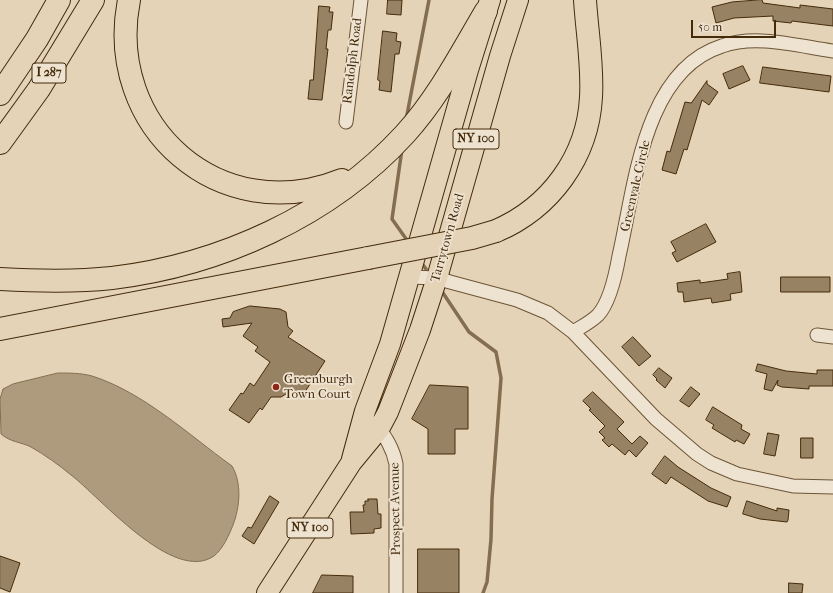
<!DOCTYPE html>
<html>
<head>
<meta charset="utf-8">
<style>
  body { margin:0 }
  #map { position:relative; width:833px; height:593px; overflow:hidden; background:#e5d3b8; font-family:"IM FELL French Canon",serif }
  canvas { display:block }
  .scale { position:absolute; left:691px; top:20px; width:85px; height:18px; box-sizing:border-box; border:2px solid #442b0a; border-top:0; padding-left:5px; font-size:12px; line-height:14px; white-space:nowrap; color:#442b0a; -webkit-text-stroke:3px #eee2d1; paint-order:stroke }
</style>
</head>
<body>
<div id="map">
<canvas width="833" height="593"></canvas>
<div class="scale">50 m</div>
</div>
<script>
const c = document.querySelector('canvas').getContext('2d');
c.lineJoin = 'round';
function paint(path, color) { c.fillStyle = color; c.fill(path, 'evenodd'); }
function strokePath(path, color, width, dash) { c.strokeStyle = color; c.lineWidth = width; c.lineCap = dash ? 'butt' : 'round'; c.setLineDash(dash || []); c.stroke(path); }
function drawText(font, color, halo, rows, align = 'center') {
  c.font = font + ' "IM FELL French Canon",serif'; c.lineWidth = 3.5; c.setLineDash([]); c.textBaseline = 'middle'; c.strokeStyle = halo; c.fillStyle = color; for (const [text, x, y, turn = 0] of rows) {
    c.save(); c.translate(x, y); c.rotate((+turn || 0) * Math.PI / 180); c.textAlign = isNaN(turn) ? turn : align; if (halo) c.strokeText(text, 0, 0); c.fillText(text, 0, 0); c.restore();
  }
}
const water = new Path2D(`
  M 58,373 C 70,373 81,373 92,376 C 143,392 189,435 232,466 C 242,483 240,507 233,525 C 229,535 223,549 214,556 C 173,584 100,497 71,475 C 59,465 45,455 31,447 C 21,442 10,442 1,434 L 0,399 L 3,389 L 13,384 Z`);
const stream = new Path2D(`
  M 406,120 L 429,0
  M 402,149 L 392,219 L 409,243
  M 421,262 L 426,269
  M 441,290 L 469,332 L 496,352 L 501,378 L 492,499 L 491,539 L 487,582 L 483,593`);
const building = new Path2D(`
  M 388,0 L 402,0 L 401,15 L 387,14 Z
  M 762,0 L 763,3 L 800,8 L 800,5 L 833,9 L 833,26 L 792,21 L 791,23 L 773,21 L 773,16 L 734,18 L 716,23 L 712,7 L 732,2 Z
  M 319,6 L 330,7 L 329,12 L 333,12 L 331,30 L 328,30 L 326,49 L 328,49 L 322,100 L 308,99 L 310,80 L 313,80 Z
  M 383,31 L 397,33 L 396,41 L 401,42 L 399,54 L 395,54 L 391,92 L 379,90 L 380,81 L 378,80 Z
  M 743,66 L 750,80 L 729,89 L 723,74 Z
  M 763,67 L 831,76 L 829,92 L 760,83 Z
  M 707,81 L 707,84 L 718,92 L 709,105 L 702,100 L 687,150 L 684,149 L 676,174 L 662,170 L 667,151 L 670,152 L 685,102 L 691,103 Z
  M 706,224 L 716,242 L 677,262 L 672,253 L 676,251 L 671,242 Z
  M 740,272 L 742,292 L 730,294 L 731,300 L 712,303 L 711,298 L 684,302 L 683,292 L 678,292 L 677,283 L 700,280 L 700,283 L 728,279 L 727,274 Z
  M 781,277 L 830,277 L 830,292 L 781,292 Z
  M 250,306 L 280,309 L 286,312 L 288,327 L 293,331 L 288,337 L 325,361 L 301,398 L 291,391 L 281,397 L 271,397 L 262,410 L 260,408 L 249,423 L 229,410 L 241,393 L 243,394 L 250,383 L 254,386 L 270,362 L 255,351 L 258,347 L 243,336 L 252,323 L 223,327 L 222,319 L 230,318 L 233,312 Z
  M 633,337 L 651,356 L 639,366 L 622,347 Z
  M 758,364 L 786,371 L 817,374 L 817,370 L 833,370 L 833,386 L 809,386 L 809,389 L 782,387 L 777,385 L 778,380 L 772,391 L 764,389 L 767,374 L 756,371 Z
  M 659,368 L 672,378 L 665,388 L 656,380 L 657,379 L 653,375 Z
  M 430,385 L 468,387 L 468,429 L 455,429 L 455,454 L 428,454 L 428,429 L 412,419 Z
  M 691,387 L 700,394 L 689,407 L 680,401 Z
  M 593,392 L 624,422 L 617,429 L 632,444 L 640,436 L 648,443 L 636,457 L 629,450 L 625,455 L 612,444 L 609,447 L 602,440 L 605,438 L 599,432 L 605,426 L 589,410 L 591,409 L 583,401 Z
  M 713,407 L 742,425 L 741,429 L 750,434 L 744,444 L 736,440 L 735,442 L 712,428 L 714,425 L 706,420 Z
  M 768,433 L 779,435 L 775,456 L 764,454 Z
  M 801,438 L 813,438 L 813,458 L 801,458 Z
  M 665,456 L 678,467 L 711,488 L 731,497 L 727,507 L 708,501 L 671,477 L 666,484 L 652,474 Z
  M 270,496 L 279,502 L 254,544 L 242,536 L 248,527 L 251,528 Z
  M 368,499 L 377,499 L 378,514 L 381,514 L 381,528 L 374,529 L 374,533 L 351,534 L 350,512 L 364,512 L 363,505 L 365,505 L 365,501 L 368,501 Z
  M 747,501 L 777,511 L 777,508 L 789,510 L 788,520 L 787,522 L 760,519 L 743,514 Z
  M 418,549 L 459,549 L 459,593 L 418,593 Z
  M 0,556 L 20,563 L 10,592 L 0,588 Z
  M 322,575 L 353,576 L 353,593 L 313,593 Z
  M 789,583 L 803,584 L 802,593 L 789,593 Z`);
const minor = new Path2D(`
  M 346,122 L 361,0
  M 410,277 L 437,278 L 450,282 L 517,300 L 548,313 L 573,332 L 656,419 L 697,454 L 711,463 L 737,474 L 793,486 L 833,487
  M 573,332 C 581,327 591,322 598,315 C 610,302 616,273 619,256 C 635,187 643,71 722,46 C 756,34 798,46 833,51
  M 817,335 L 833,337
  M 375,423 C 385,436 393,448 396,464 L 396,593`);
const primary = new Path2D(`
  M 352,459 L 365,411 L 390,344 L 468,70 L 490,0
  M 267,593 L 351,463 L 379,429 L 388,412 L 420,330 L 437,278 L 500,56 L 518,0`);
const motorway = new Path2D(`
  M 129,0 C 104,127 220,229 342,180
  M 0,94 L 37,39 L 59,0
  M 0,143 L 39,89 L 93,0
  M 496,231 C 550,208 588,157 591,97 C 593,65 587,32 585,0
  M 0,279 C 37,281 75,282 112,278 C 220,265 330,216 405,134 C 438,98 461,53 486,11
  M 0,329 L 368,258`);
const motorwayBridge = new Path2D(`
  M 368,258 L 472,238 L 496,231`);
const markers = [
  [276,387,4,"#8f2418"]
];
const shields = [
  [49,73,34],
  [476,139,46],
  [310,528,46]
];
const shieldNames = [
  ["I 287",49,73],
  ["NY 100",476,139],
  ["NY 100",310,528]
];
const streetNames = [
  ["Randolph Road",353,61,-83],
  ["Greenvale Circle",636,186,-77],
  ["Tarrytown Road",448,238,-74],
  ["Prospect Avenue",396,509,-91]
];
const poiNames = [
  ["Greenburgh",284,380],
  ["Town Court",284,395]
];
paint(water, '#ae9a7d');
strokePath(water, '#846e4f', 1);
strokePath(stream, '#846e4f', 3.5);
paint(building, '#988264');
strokePath(building, '#442b0a', 1);
strokePath(minor, '#6c5536', 15);
strokePath(primary, '#442b0a', 22);
strokePath(motorway, '#442b0a', 24);
strokePath(minor, '#eee2d1', 13);
strokePath(primary, '#e5d3b8', 20);
strokePath(motorway, '#e5d3b8', 22);
strokePath(motorwayBridge, '#442b0a', 24, []);
strokePath(motorwayBridge, '#e5d3b8', 22);
for (const [x, y, r, color] of markers) { const dot = new Path2D(); dot.arc(x, y, r, 0, 2 * Math.PI); c.fillStyle = color; c.fill(dot); strokePath(dot, '#eee2d1', 1.5); }
for (const [x, y, w] of shields) { const box = new Path2D(); box.roundRect(x - w / 2, y - 10, w, 20, 3); c.fillStyle = '#eee2d1'; c.fill(box); strokePath(box, '#442b0a', 1); }
drawText('bold 12px', '#442b0a', null, shieldNames);
drawText('13px', '#442b0a', '#eee2d1', streetNames);
drawText('13px', '#442b0a', '#eee2d1', poiNames, 'left');
</script>
</body>
</html>
